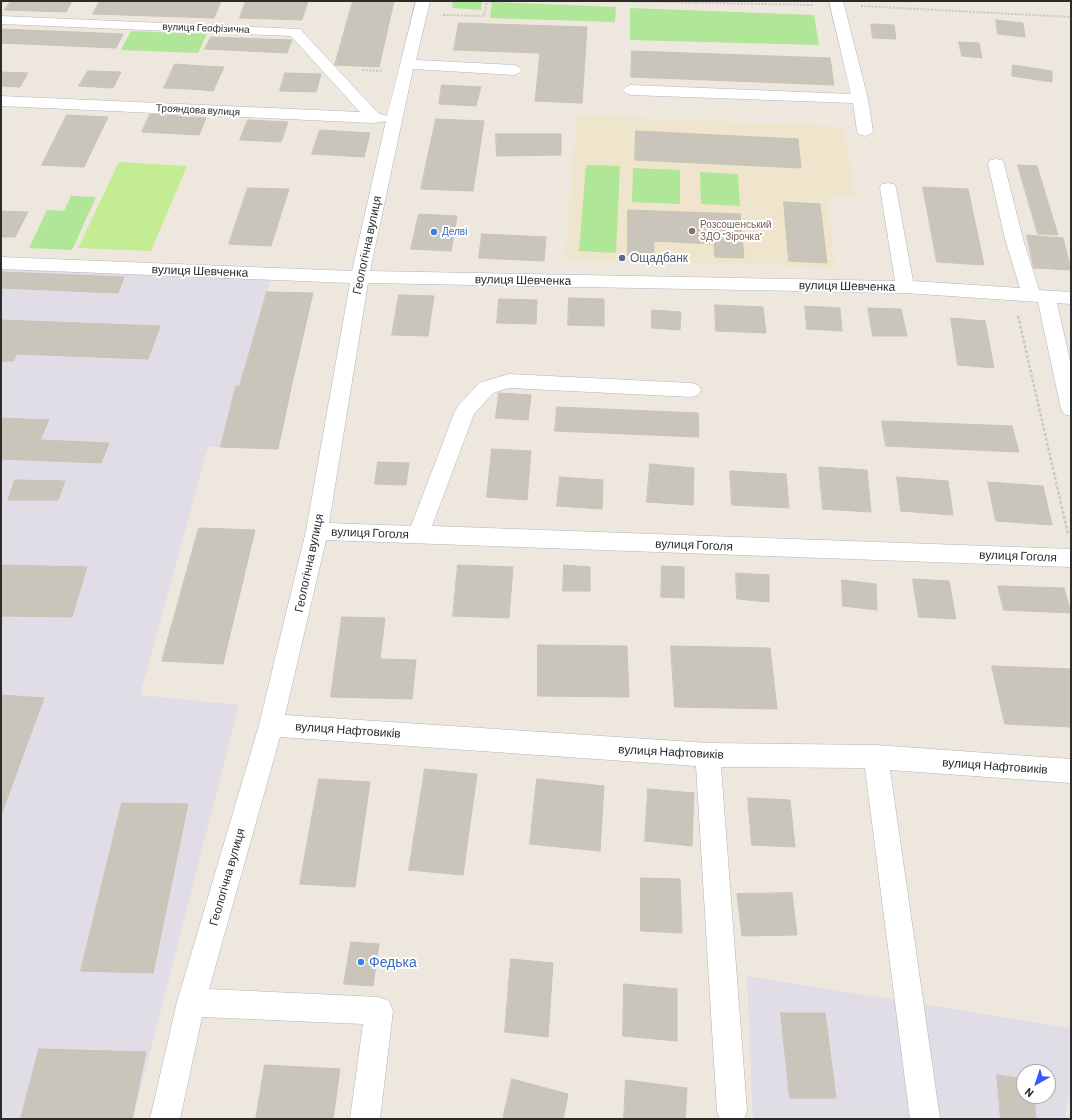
<!DOCTYPE html>
<html>
<head>
<meta charset="utf-8">
<style>
  body { margin:0 }
  #map { position:relative; width:1072px; height:1120px; overflow:hidden; background:#ede7dd; font-family:Barlow,sans-serif }
  canvas { display:block }
  .frame { position:absolute; inset:0; border:2px solid #2b2b2b; pointer-events:none }
  .north { position:absolute; left:1016px; top:1064px; width:40px; height:40px; box-sizing:border-box; background:#fff; border:1px solid #aaa; border-radius:50%; rotate:219deg; font-size:11px; font-weight:700; line-height:16px; text-align:center; color:#2b2b2b }
  .north::after { content:''; display:block; margin:auto; width:14px; height:18px; background:#3858ff; clip-path:polygon(50% 0,100% 100%,50% 72%,0 100%) }
</style>
</head>
<body>
<div id="map">
<canvas width="1072" height="1120"></canvas>
<div class="frame"></div>
<div class="north">N</div>
</div>
<script>
const c = document.querySelector('canvas').getContext('2d');
c.lineJoin = 'round';
function paint(path, color) { c.fillStyle = color; c.fill(path, 'evenodd'); }
function strokePath(path, color, width, dash) { c.strokeStyle = color; c.lineWidth = width; c.lineCap = dash ? 'butt' : 'round'; c.setLineDash(dash || []); c.stroke(path); }
function drawText(font, color, halo, rows, align = 'center') {
  c.font = font + ' Barlow,sans-serif'; c.lineWidth = 4; c.setLineDash([]); c.textBaseline = 'middle'; c.strokeStyle = halo; c.fillStyle = color; for (const [text, x, y, turn = 0] of rows) {
    c.save(); c.translate(x, y); c.rotate((+turn || 0) * Math.PI / 180); c.textAlign = isNaN(turn) ? turn : align; if (halo) c.strokeText(text, 0, 0); c.fillText(text, 0, 0); c.restore();
  }
}
const industrial = new Path2D(`
  M 1,268 L 271,277 L 240,386 L 235,386 L 221,447 L 208,447 L 140,695 L 239,705 L 133,1119 L 1,1119 Z
  M 747,976 L 1071,1028 L 1071,1086 L 1065,1119 L 753,1119 ZM 1024,1072 L 1048,1072 L 1048,1096 L 1024,1096 Z`);
const education = new Path2D(`
  M 577,115 L 844,127 L 855,197 L 827,196 L 835,267 L 565,260 Z`);
const green = new Path2D(`
  M 453,1 L 482,2 L 481,10 L 452,8 Z
  M 492,2 L 616,7 L 615,22 L 490,18 Z
  M 630,8 L 814,15 L 819,45 L 630,40 Z
  M 131,31 L 207,34 L 198,53 L 121,50 Z
  M 586,165 L 620,166 L 616,253 L 579,251 Z
  M 633,168 L 680,170 L 680,204 L 632,202 Z
  M 700,172 L 738,174 L 740,206 L 701,204 Z
  M 71,196 L 96,197 L 72,250 L 29,248 L 47,210 L 64,211 Z`);
const pitch = new Path2D(`
  M 119,162 L 187,166 L 151,251 L 78,248 Z`);
const building = new Path2D(`
  M 11,1 L 72,1 L 66,12 L 5,10 Z
  M 100,1 L 221,1 L 214,18 L 93,14 Z
  M 246,1 L 308,1 L 302,20 L 240,18 Z
  M 353,1 L 394,1 L 379,67 L 335,65 Z
  M 996,20 L 1023,23 L 1025,37 L 998,34 Z
  M 459,23 L 587,27 L 582,103 L 535,101 L 540,53 L 454,50 Z
  M 871,24 L 894,25 L 896,39 L 873,38 Z
  M 1,29 L 123,34 L 116,48 L 1,43 Z
  M 211,37 L 292,40 L 287,53 L 205,49 Z
  M 959,42 L 979,43 L 982,58 L 962,56 Z
  M 632,51 L 830,58 L 834,85 L 631,77 Z
  M 175,64 L 202,66 L 190,89 L 164,88 Z
  M 1013,65 L 1052,71 L 1052,82 L 1012,76 Z
  M 202,66 L 224,67 L 213,91 L 190,89 Z
  M 88,71 L 121,72 L 113,88 L 79,86 Z
  M 1,72 L 28,73 L 20,87 L 1,86 Z
  M 285,73 L 321,74 L 316,92 L 280,91 Z
  M 442,85 L 481,87 L 476,106 L 439,104 Z
  M 150,114 L 206,118 L 199,135 L 142,132 Z
  M 67,115 L 108,117 L 84,167 L 42,165 Z
  M 436,119 L 484,121 L 473,191 L 421,189 Z
  M 248,120 L 288,122 L 281,142 L 240,140 Z
  M 320,130 L 370,133 L 364,157 L 312,154 Z
  M 636,131 L 798,139 L 801,168 L 635,160 Z
  M 496,134 L 561,134 L 561,155 L 497,156 Z
  M 1018,165 L 1037,166 L 1058,235 L 1038,234 Z
  M 923,187 L 968,189 L 984,265 L 937,262 Z
  M 248,188 L 289,189 L 271,246 L 229,244 Z
  M 784,202 L 820,204 L 827,263 L 789,261 Z
  M 628,210 L 740,214 L 744,258 L 715,257 L 714,244 L 654,241 L 654,256 L 628,255 Z
  M 1,211 L 28,212 L 15,237 L 1,237 Z
  M 419,214 L 457,216 L 451,251 L 411,249 Z
  M 482,234 L 546,237 L 544,261 L 479,258 Z
  M 1027,235 L 1063,238 L 1071,270 L 1034,268 Z
  M 1,272 L 124,277 L 118,293 L 1,288 Z
  M 267,292 L 313,293 L 291,388 L 240,386 Z
  M 399,295 L 434,296 L 428,336 L 392,335 Z
  M 569,298 L 604,299 L 604,326 L 568,325 Z
  M 499,299 L 537,300 L 536,324 L 497,323 Z
  M 715,305 L 763,307 L 766,333 L 716,331 Z
  M 805,306 L 840,308 L 842,331 L 807,329 Z
  M 868,308 L 901,309 L 907,336 L 873,336 Z
  M 652,310 L 681,312 L 680,330 L 652,328 Z
  M 951,318 L 985,321 L 994,368 L 958,365 Z
  M 1,320 L 160,326 L 148,359 L 17,354 L 13,361 L 1,361 Z
  M 236,386 L 291,388 L 278,449 L 221,447 Z
  M 499,393 L 531,395 L 528,420 L 496,418 Z
  M 557,407 L 698,413 L 699,437 L 555,431 Z
  M 1,418 L 49,420 L 40,440 L 109,443 L 101,463 L 1,459 Z
  M 882,421 L 1012,426 L 1019,452 L 886,446 Z
  M 492,449 L 531,451 L 527,500 L 487,497 Z
  M 378,462 L 409,463 L 406,485 L 375,484 Z
  M 650,464 L 694,468 L 693,505 L 647,502 Z
  M 819,467 L 867,470 L 871,512 L 823,509 Z
  M 730,471 L 786,474 L 789,508 L 732,505 Z
  M 560,477 L 603,480 L 602,509 L 557,506 Z
  M 897,477 L 948,481 L 953,515 L 901,511 Z
  M 15,480 L 65,481 L 58,500 L 8,500 Z
  M 988,482 L 1043,486 L 1052,525 L 996,521 Z
  M 199,528 L 255,530 L 223,664 L 162,661 Z
  M 1,565 L 87,567 L 72,617 L 1,616 Z
  M 458,565 L 513,567 L 509,618 L 453,616 Z
  M 564,565 L 590,567 L 590,591 L 563,591 Z
  M 662,566 L 684,567 L 684,598 L 661,597 Z
  M 736,573 L 769,575 L 769,602 L 737,599 Z
  M 913,579 L 949,581 L 956,619 L 919,617 Z
  M 842,580 L 876,584 L 877,610 L 843,606 Z
  M 998,586 L 1064,588 L 1071,613 L 1004,610 Z
  M 342,617 L 385,618 L 380,659 L 416,660 L 412,699 L 331,697 Z
  M 538,645 L 627,646 L 629,697 L 538,696 Z
  M 671,646 L 770,648 L 777,709 L 675,707 Z
  M 992,666 L 1071,669 L 1071,727 L 1005,724 Z
  M 1,695 L 44,698 L 1,815 Z
  M 425,769 L 477,774 L 463,875 L 409,870 Z
  M 319,779 L 370,782 L 355,887 L 300,884 Z
  M 537,779 L 604,786 L 600,851 L 530,844 Z
  M 648,789 L 694,793 L 692,846 L 645,841 Z
  M 748,798 L 790,800 L 795,847 L 752,845 Z
  M 122,803 L 188,804 L 153,973 L 81,971 Z
  M 641,878 L 680,879 L 682,933 L 641,931 Z
  M 792,893 L 797,935 L 742,936 L 737,894 Z
  M 351,942 L 379,944 L 373,986 L 344,984 Z
  M 511,959 L 553,963 L 548,1037 L 505,1032 Z
  M 624,984 L 677,989 L 677,1041 L 623,1036 Z
  M 781,1013 L 825,1013 L 836,1098 L 790,1098 Z
  M 39,1049 L 146,1052 L 132,1119 L 21,1119 Z
  M 265,1065 L 340,1069 L 333,1119 L 256,1119 Z
  M 997,1075 L 1024,1079 L 1024,1096 L 1034,1096 L 1036,1119 L 1001,1119 Z
  M 512,1079 L 568,1094 L 563,1119 L 503,1119 Z
  M 626,1080 L 687,1088 L 685,1119 L 624,1119 Z`);
const pathFar1 = new Path2D(`
  M 611,1 L 814,5
  M 861,6 L 1071,17
  M 443,15 L 484,16 L 487,1
  M 362,70 L 383,71`);
const path = new Path2D(`
  M 1018,316 L 1068,534`);
const minor = new Path2D(`
  M 416,1 L 430,1 L 416,60 L 514,65 L 519,67 L 522,70 L 519,73 L 514,75 L 413,69 L 370,271 L 895,281 L 880,188 L 882,184 L 888,183 L 894,184 L 896,188 L 913,281 L 1020,288 L 1005,239 L 988,164 L 990,160 L 996,159 L 1002,160 L 1004,164 L 1023,239 L 1039,290 L 1071,292 L 1071,304 L 1057,303 L 1071,365 L 1071,416 L 1064,414 L 1061,409 L 1038,302 L 905,293 L 368,283 L 329,523 L 411,526 L 455,411 L 458,406 L 479,383 L 509,374 L 691,383 L 698,385 L 701,390 L 698,395 L 691,397 L 509,388 L 493,393 L 474,414 L 432,526 L 1071,549 L 1071,567 L 326,540 L 285,715 L 708,743 L 876,745 L 1071,759 L 1071,783 L 890,770 L 940,1119 L 910,1119 L 865,768 L 721,767 L 747,1111 L 744,1119 L 720,1119 L 717,1111 L 696,766 L 280,737 L 209,989 L 379,997 L 389,1001 L 393,1011 L 380,1119 L 350,1119 L 363,1024 L 202,1017 L 180,1119 L 150,1119 L 177,1002 L 259,725 L 306,531 L 350,283 L 1,269 L 1,257 L 352,271 L 386,121 L 374,123 L 1,106 L 1,96 L 360,112 L 291,36 L 1,24 L 1,16 L 300,29 L 378,113 L 387,116 Z
  M 829,1 L 843,1 L 868,99 L 873,131 L 871,134 L 865,136 L 859,134 L 857,131 L 853,103 L 631,95 L 626,93 L 623,90 L 626,87 L 631,85 L 851,94 Z`);
const markers = [
  [692,231,4,"#8d6e63"],
  [434,232,4,"#3f7fe0"],
  [622,258,4,"#5c6f8a"],
  [361,962,4,"#3f7fe0"]
];
const farStreetnames = [
  ["вулиця Геофізична",206,28,2],
  ["Трояндова вулиця",198,110,3]
];
const farEducationnames = [
  ["Розсошенський",700,225],
  ["ЗДО \"Зірочка\"",700,237]
];
const farShopnames = [
  ["Делві",442,232]
];
const streetNames = [
  ["Геологічна вулиця",367,245,-78],
  ["вулиця Шевченка",200,271,2],
  ["вулиця Шевченка",523,280,1],
  ["вулиця Шевченка",847,286,1],
  ["вулиця Гоголя",370,533,2],
  ["вулиця Гоголя",694,545,2],
  ["вулиця Гоголя",1018,556,2],
  ["Геологічна вулиця",309,563,-78],
  ["вулиця Нафтовиків",348,730,4],
  ["вулиця Нафтовиків",671,752,3],
  ["вулиця Нафтовиків",995,766,4],
  ["Геологічна вулиця",227,877,-74]
];
const serviceNames = [
  ["Ощадбанк",630,258]
];
const nearShopnames = [
  ["Федька",369,962]
];
paint(industrial, '#e0dde6');
paint(education, '#efe5cc');
paint(green, '#b0e697');
paint(pitch, '#c4ed93');
paint(building, '#c9c5bb');
strokePath(building, '#c9c3b6', 1);
strokePath(minor, '#b1b3bf', 1);
strokePath(pathFar1, '#c8c8c8', 2, [2, 1.5]);
strokePath(path, '#c8c8c8', 2.5, [3, 2]);
paint(minor, '#fff');
for (const [x, y, r, color] of markers) { const dot = new Path2D(); dot.arc(x, y, r, 0, 2 * Math.PI); c.fillStyle = color; c.fill(dot); strokePath(dot, '#fff', 1.5); }
drawText('10px', '#2b2b2b', '#fff', farStreetnames);
drawText('10px', '#785e54', '#fff', farEducationnames, 'left');
drawText('10px', '#366cbe', '#fff', farShopnames, 'left');
drawText('12px', '#2b2b2b', '#fff', streetNames);
drawText('12px', '#4e5e75', '#fff', serviceNames, 'left');
drawText('14px', '#366cbe', '#fff', nearShopnames, 'left');
</script>
</body>
</html>
